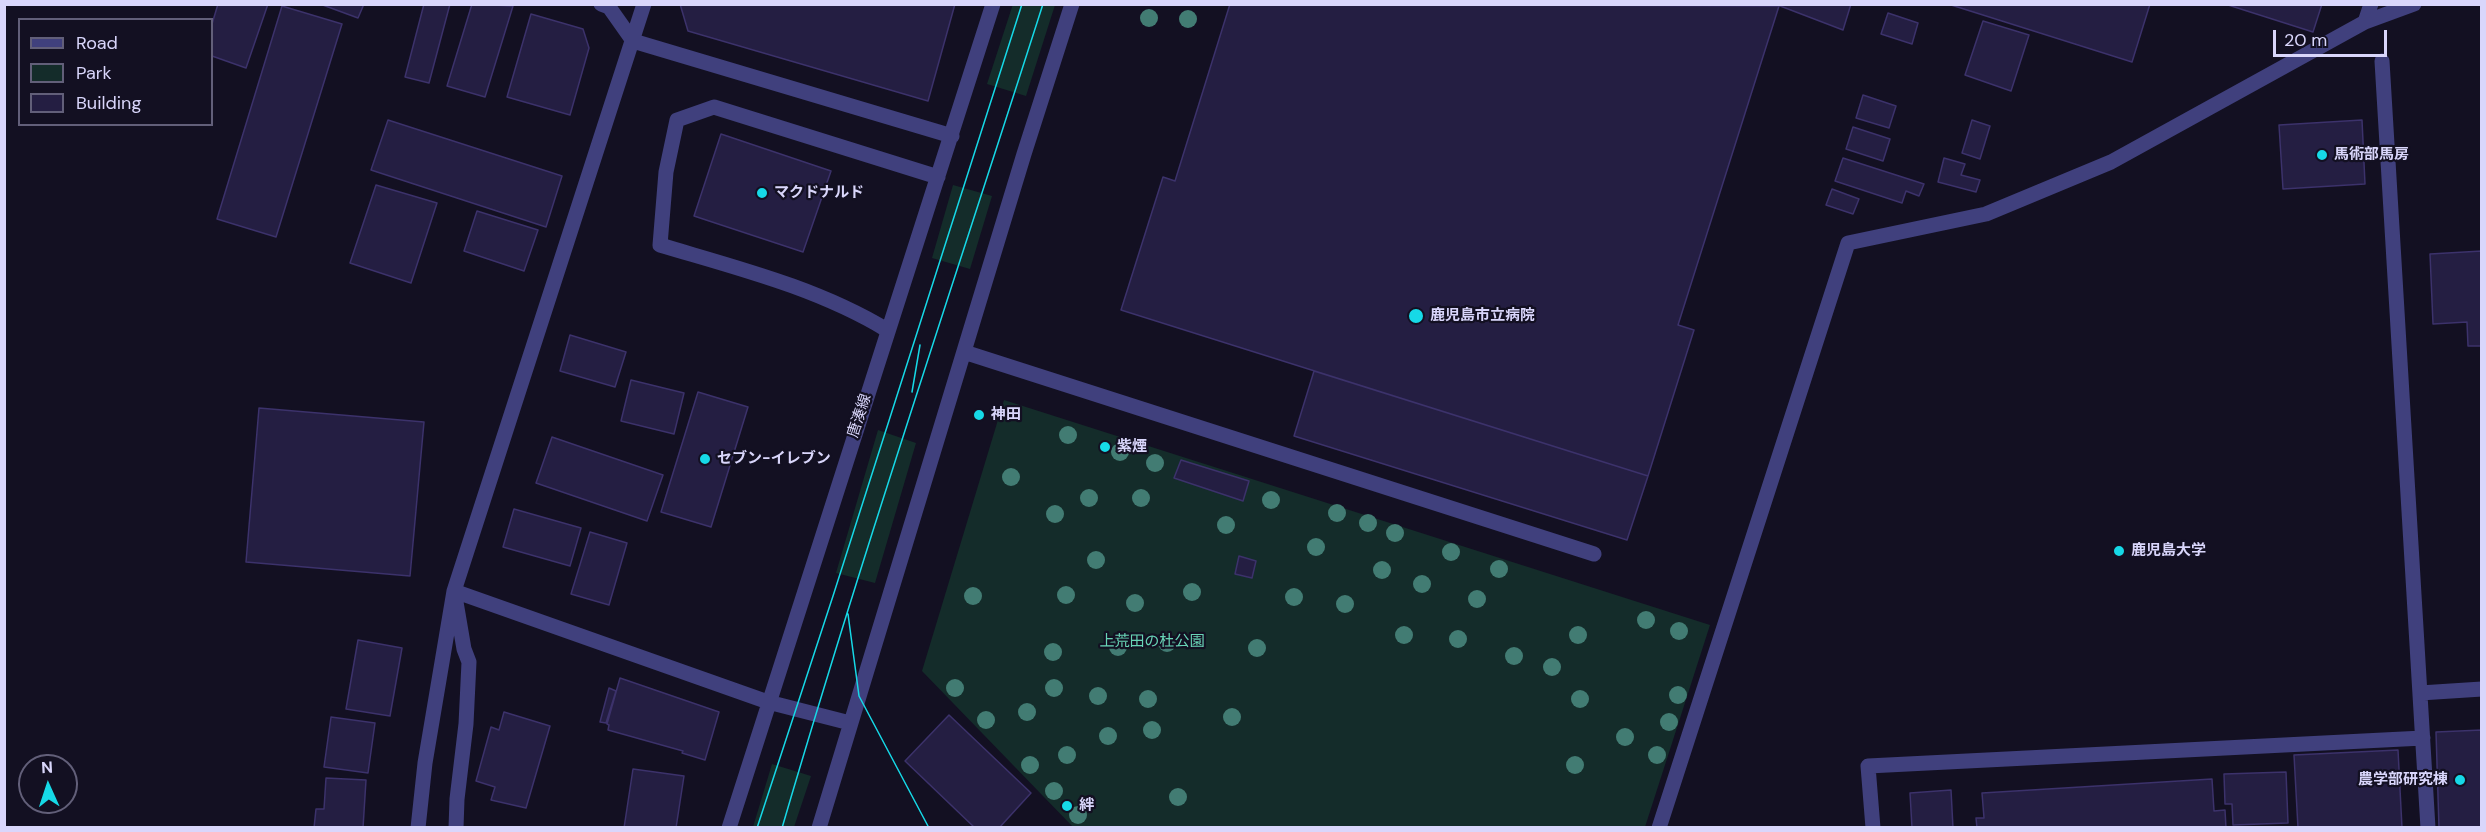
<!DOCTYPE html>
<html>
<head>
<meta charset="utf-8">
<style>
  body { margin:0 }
  #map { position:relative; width:2486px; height:832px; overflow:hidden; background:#131022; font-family:"DM Sans",sans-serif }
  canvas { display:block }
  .frame { position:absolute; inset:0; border:6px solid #d9d6fb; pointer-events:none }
  .legend { position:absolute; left:18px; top:18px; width:195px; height:108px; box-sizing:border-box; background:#131022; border:2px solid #625f79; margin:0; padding:8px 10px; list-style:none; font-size:18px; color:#d9d6fb }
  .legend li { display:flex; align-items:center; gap:12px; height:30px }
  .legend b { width:30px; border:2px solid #625f79 }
  .north { position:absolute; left:18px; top:754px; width:60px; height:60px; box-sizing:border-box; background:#131022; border:2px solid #625f79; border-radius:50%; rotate:357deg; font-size:16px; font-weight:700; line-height:24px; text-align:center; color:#d9d6fb }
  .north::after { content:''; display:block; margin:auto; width:21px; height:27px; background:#16d9e7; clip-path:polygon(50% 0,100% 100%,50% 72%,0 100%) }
  .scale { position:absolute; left:2273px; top:30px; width:114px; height:27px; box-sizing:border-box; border:3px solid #d9d6fb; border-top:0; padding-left:8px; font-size:18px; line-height:21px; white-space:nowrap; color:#d9d6fb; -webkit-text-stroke:4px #131022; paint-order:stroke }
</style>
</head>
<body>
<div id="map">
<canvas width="2486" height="832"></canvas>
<div class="frame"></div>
<ul class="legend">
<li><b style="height:8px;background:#40407d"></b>Road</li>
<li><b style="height:16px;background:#142c2a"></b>Park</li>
<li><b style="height:16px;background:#241e42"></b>Building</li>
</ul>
<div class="north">N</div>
<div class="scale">20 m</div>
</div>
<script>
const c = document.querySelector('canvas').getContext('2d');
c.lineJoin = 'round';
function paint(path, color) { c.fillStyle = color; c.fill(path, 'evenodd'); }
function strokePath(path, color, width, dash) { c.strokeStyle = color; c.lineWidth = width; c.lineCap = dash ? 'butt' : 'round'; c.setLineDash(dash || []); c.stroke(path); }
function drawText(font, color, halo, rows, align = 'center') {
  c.font = font + ' "DM Sans","Noto Sans JP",sans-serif'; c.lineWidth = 4.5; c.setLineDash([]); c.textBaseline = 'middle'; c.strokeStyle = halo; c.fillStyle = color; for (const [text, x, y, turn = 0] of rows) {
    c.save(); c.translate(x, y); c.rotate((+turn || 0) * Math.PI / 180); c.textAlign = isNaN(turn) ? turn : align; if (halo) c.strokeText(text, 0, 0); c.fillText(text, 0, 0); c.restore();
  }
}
const green = new Path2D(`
  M 1013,4 L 1055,5 L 1026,96 L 987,84 Z
  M 953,185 L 992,196 L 970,269 L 932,258 Z
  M 1004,400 L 1710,625 L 1645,827 L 1073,827 L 922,671 Z
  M 878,430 L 916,443 L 875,583 L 836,573 Z
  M 772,764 L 811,776 L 794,827 L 753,827 Z`);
const building = new Path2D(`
  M 218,4 L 268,4 L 246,68 L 212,56 L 212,24 Z
  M 320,4 L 364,4 L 358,18 Z
  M 424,4 L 450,4 L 429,83 L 405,77 Z
  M 472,4 L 513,6 L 485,97 L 447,86 Z
  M 680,4 L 955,4 L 928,101 L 688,31 Z
  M 1230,4 L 1779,6 L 1678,325 L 1694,330 L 1648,476 L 1121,310 L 1163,177 L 1175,181 Z
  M 1775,4 L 1851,4 L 1843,30 Z
  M 1948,4 L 2150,4 L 2132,62 Z
  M 2225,4 L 2322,4 L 2313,32 Z
  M 282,6 L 342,24 L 276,237 L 217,219 Z
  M 1888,13 L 1918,23 L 1912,44 L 1881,34 Z
  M 531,14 L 583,29 L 589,48 L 570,115 L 507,97 Z
  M 1983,21 L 2029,35 L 2011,91 L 1965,75 Z
  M 1863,95 L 1896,106 L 1889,128 L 1856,118 Z
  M 388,120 L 562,176 L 546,227 L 371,170 Z
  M 1972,120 L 1990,126 L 1980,159 L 1962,153 Z
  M 2362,120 L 2365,184 L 2283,189 L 2279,125 Z
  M 1853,127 L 1890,139 L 1883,161 L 1846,149 Z
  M 721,134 L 831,171 L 803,252 L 694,216 Z
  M 1843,158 L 1924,184 L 1919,196 L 1906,191 L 1902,203 L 1835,181 Z
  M 1944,158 L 1965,164 L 1961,175 L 1980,180 L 1976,192 L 1938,182 Z
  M 376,185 L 437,203 L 411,283 L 350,263 Z
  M 1832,189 L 1859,199 L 1853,214 L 1826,205 Z
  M 477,211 L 538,230 L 524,271 L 464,251 Z
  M 2482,251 L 2482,346 L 2468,346 L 2467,322 L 2433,324 L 2430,254 Z
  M 570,335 L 626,352 L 615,387 L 560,371 Z
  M 1314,371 L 1648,476 L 1627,540 L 1294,436 Z
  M 631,380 L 684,393 L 674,434 L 621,421 Z
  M 698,392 L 748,407 L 711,527 L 661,512 Z
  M 259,408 L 424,422 L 410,576 L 246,562 Z
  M 552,437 L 663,475 L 647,521 L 536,483 Z
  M 1181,460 L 1249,481 L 1243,501 L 1174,478 Z
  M 514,509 L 581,528 L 570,566 L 503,547 Z
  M 590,532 L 627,543 L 609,605 L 571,594 Z
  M 1239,556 L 1256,561 L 1252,578 L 1235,574 Z
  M 358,640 L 402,648 L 390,716 L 346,709 Z
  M 620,678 L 719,712 L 705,760 L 682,753 L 683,751 L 608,730 L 609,725 L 607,724 Z
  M 609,688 L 616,691 L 606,723 L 600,722 Z
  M 504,712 L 550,726 L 526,808 L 491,800 L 495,787 L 476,781 L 491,727 L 499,730 Z
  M 949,715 L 1031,793 L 999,828 L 975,828 L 905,761 Z
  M 331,717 L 375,723 L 368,773 L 324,767 Z
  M 2482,730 L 2482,828 L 2439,828 L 2436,732 Z
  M 2398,750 L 2402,828 L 2298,828 L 2294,755 Z
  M 633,769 L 684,776 L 676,828 L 624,828 Z
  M 2286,772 L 2288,823 L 2233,825 L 2232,804 L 2225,804 L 2224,774 Z
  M 326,778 L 366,780 L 363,828 L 314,828 L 316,809 L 324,809 Z
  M 2212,779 L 2214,811 L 2225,810 L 2226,828 L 1977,828 L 1976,818 L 1984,818 L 1982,793 Z
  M 1951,790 L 1953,828 L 1912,828 L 1910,793 Z`);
const minor = new Path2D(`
  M 601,4 L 609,7 L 633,41 L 952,136
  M 2365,22 L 2371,4
  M 2382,61 L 2428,828
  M 887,330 C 818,288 737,268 660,245 L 666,172 L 677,120 L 714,107 L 938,177
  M 964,352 L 1594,554
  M 454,591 L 768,702 L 850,723
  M 456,602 L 464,649 L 469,662 L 466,724 L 457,799 L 456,828
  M 2420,693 L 2482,689
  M 418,828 L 425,763 L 454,591 L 644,4
  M 729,828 L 993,4
  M 819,828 L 1024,154 L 1072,4
  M 1659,828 L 1848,243 L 1986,214 L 2111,162 L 2365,22 L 2414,4
  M 1873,828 L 1868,766 L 2423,738`);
const tram = new Path2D(`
  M 912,392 L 920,345
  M 848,614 L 859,696 L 929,828
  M 757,828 L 833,596 L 1022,4
  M 782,828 C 863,551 955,279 1043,4`);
const trees = [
  [1149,18],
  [1188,19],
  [1068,435],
  [1120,452],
  [1155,463],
  [1011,477],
  [1089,498],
  [1141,498],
  [1271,500],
  [1337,513],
  [1055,514],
  [1368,523],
  [1226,525],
  [1395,533],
  [1316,547],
  [1451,552],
  [1096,560],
  [1499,569],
  [1382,570],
  [1422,584],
  [1192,592],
  [1066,595],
  [973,596],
  [1294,597],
  [1477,599],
  [1135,603],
  [1345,604],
  [1646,620],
  [1679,631],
  [1404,635],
  [1578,635],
  [1458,639],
  [1167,643],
  [1118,647],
  [1257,648],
  [1053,652],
  [1514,656],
  [1552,667],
  [955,688],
  [1054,688],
  [1678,695],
  [1098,696],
  [1148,699],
  [1580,699],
  [1027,712],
  [1232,717],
  [986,720],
  [1669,722],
  [1152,730],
  [1108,736],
  [1625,737],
  [1067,755],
  [1657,755],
  [1030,765],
  [1575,765],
  [1054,791],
  [1178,797],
  [1078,815]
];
const markers = [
  [2322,155,6,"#16d9e7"],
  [762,193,6,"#16d9e7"],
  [1416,316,8,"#16d9e7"],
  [979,415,6,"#16d9e7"],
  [1105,447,6,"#16d9e7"],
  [705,459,6,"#16d9e7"],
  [2119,551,6,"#16d9e7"],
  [2460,780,6,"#16d9e7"],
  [1067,806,6,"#16d9e7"]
];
const poiNames = [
  ["馬術部馬房",2334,155],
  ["マクドナルド",774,193],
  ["鹿児島市立病院",1430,316],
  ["神田",991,415],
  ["紫煙",1117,447],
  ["セブン-イレブン",717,459],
  ["鹿児島大学",2131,551],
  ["農学部研究棟",2448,780,"right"],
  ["絆",1079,806]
];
const streetNames = [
  ["唐湊線",860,416,-72]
];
const parkNames = [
  ["上荒田の杜公園",1152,642]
];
paint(green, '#142c2a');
paint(building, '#241e42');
strokePath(building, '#3c326b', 1.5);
strokePath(minor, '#40407d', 15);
strokePath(tram, '#16d9e7', 1.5);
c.fillStyle = '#427c73';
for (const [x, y] of trees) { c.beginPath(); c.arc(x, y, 9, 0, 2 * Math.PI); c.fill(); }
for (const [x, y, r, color] of markers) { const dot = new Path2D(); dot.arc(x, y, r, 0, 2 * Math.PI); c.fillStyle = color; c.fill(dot); strokePath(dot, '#131022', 2); }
drawText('bold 15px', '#d9d6fb', '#131022', poiNames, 'left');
drawText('15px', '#d9d6fb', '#131022', streetNames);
drawText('15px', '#68d4b6', '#131022', parkNames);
</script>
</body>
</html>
